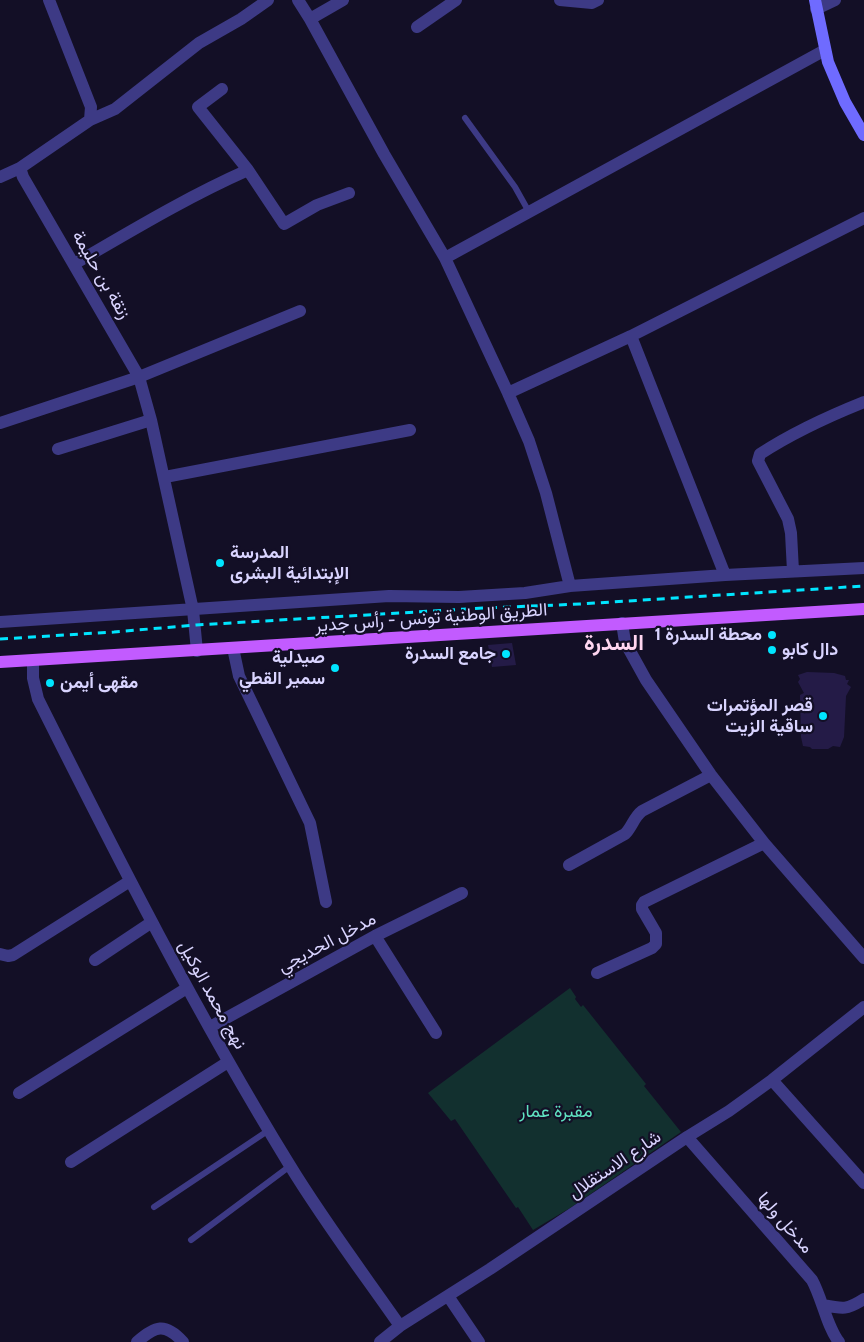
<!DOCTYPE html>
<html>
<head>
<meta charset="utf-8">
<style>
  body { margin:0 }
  canvas { display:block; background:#130f26 }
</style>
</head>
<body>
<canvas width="864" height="1342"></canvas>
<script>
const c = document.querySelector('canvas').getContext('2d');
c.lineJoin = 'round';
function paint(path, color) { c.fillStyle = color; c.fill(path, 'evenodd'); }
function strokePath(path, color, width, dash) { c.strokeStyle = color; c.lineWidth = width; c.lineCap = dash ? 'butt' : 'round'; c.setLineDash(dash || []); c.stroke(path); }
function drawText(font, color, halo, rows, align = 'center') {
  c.font = font + ' Cabin,Vazirmatn,sans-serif'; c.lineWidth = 4.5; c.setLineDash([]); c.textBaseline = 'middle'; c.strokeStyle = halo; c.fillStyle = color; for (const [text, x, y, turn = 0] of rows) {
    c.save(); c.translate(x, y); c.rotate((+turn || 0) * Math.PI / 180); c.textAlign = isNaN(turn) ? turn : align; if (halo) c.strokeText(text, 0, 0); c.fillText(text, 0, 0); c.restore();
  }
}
const green = new Path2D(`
  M 570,988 L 576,997 L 575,999 L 581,1007 L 583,1005 L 646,1084 L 644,1086 L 681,1132 L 570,1208 L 533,1230 L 518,1207 L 516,1208 L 455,1119 L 451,1121 L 428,1093 Z`);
const building = new Path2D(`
  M 512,643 L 516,665 L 492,667 L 488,645 Z
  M 807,672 L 834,673 L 845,676 L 846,680 L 849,680 L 847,684 L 851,687 L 846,696 L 844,737 L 840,747 L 833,746 L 828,749 L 812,749 L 810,747 L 803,746 L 801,737 L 800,695 L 804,693 L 798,682 L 800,679 L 798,675 Z`);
const lane = new Path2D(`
  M 465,118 L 515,187 L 529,212
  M 154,1207 L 269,1130
  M 191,1240 L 290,1166`);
const street = new Path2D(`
  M 49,0 L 91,107 L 90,120 L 20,168 L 23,177 L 139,377 L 151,420 L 193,610 L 197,651
  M 298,0 L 310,19 L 384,154 L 445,258 L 508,393 L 529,441 L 546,493 L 570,586
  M 560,0 L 592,3 L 598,0
  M 816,9 L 835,0
  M 310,19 L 343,0
  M 417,27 L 456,0
  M 222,89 L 198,107 L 248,170
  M 90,120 L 115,109 L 199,43 L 241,19 L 268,0
  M 0,177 L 20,168
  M 445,258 L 825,50
  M 74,264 C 131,231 187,197 248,170 L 284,224 L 317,205 L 349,193
  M 631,336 L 725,575
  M 508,393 L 631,336 L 864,218
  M 0,423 L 139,377 L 300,311
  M 58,449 L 151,420
  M 165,477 L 410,430
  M 793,571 L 791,533 L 788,519 L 758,461 L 760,454 C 792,433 829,416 864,402
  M 0,622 L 389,596 L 459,597 L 525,593 L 570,586 L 725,575 L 864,568
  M 622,623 L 625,642 L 646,680 L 711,775 L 764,843 L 864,958
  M 233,648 L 239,676 L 310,823 L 326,902
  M 33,661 L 33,678 L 38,699 C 117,857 197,1014 289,1164 C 323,1220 363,1273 400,1326
  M 569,865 L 625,834 C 632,827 634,817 642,811 L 711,775
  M 375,936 L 436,1033
  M 0,954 L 8,956 L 13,955 L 130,881
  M 95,960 L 152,922
  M 597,973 L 652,948 L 656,944 L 656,933 L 642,909 L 642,905 L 644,902 L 764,843
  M 210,1027 L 375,936 L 462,893
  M 772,1080 L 864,1183
  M 19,1093 L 187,988
  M 687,1137 L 812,1280 C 822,1298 827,1327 839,1342
  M 71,1162 L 228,1062
  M 448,1296 L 479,1342
  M 823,1305 C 843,1309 847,1310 864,1299
  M 137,1342 C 155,1326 165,1322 183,1342
  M 380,1342 L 400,1326 L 490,1269 L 687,1137 L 729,1111 L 772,1080 L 864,1007`);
const secondary = new Path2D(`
  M 815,0 L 828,62 L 845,102 L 864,135`);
const primary = new Path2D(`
  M 0,662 L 864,609`);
const rail = new Path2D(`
  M 0,639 L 114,632 L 196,625 L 484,608 L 580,604 L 864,586`);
const markers = [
  [220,563,5,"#00e5ff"],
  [772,635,5,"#00e5ff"],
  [772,650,5,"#00e5ff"],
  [506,654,5,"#00e5ff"],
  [335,668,5,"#00e5ff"],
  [50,683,5,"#00e5ff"],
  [823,716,5,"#00e5ff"]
];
const streetNames = [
  ["زنقة بن حليمة",101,275,60],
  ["الطريق الوطنية تونس - رأس جدير",431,618,-4],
  ["مدخل الحديجي",327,943,-28],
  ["نهج محمد الوكيل",212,995,61],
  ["شارع الاستقلال",615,1165,-34],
  ["مدخل ولها",785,1223,49]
];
const poiNames = [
  ["المدرسة",230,553,"left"],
  ["الإبتدائية البشرى",230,574,"left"],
  ["محطة السدرة 1",762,635],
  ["دال كابو",782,650,"left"],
  ["جامع السدرة",496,654],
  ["صيدلية",325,658],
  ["سمير القطي",325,679],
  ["مقهى أيمن",60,683,"left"],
  ["قصر المؤتمرات",813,706],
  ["ساقية الزيت",813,727]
];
const parkNames = [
  ["مقبرة عمار",556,1112]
];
const districtNames = [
  ["السدرة",614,644]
];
paint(green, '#12302f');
paint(building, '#241b47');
strokePath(lane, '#3d3a85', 6);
strokePath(street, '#3d3a85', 12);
strokePath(secondary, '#6f6bff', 12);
strokePath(primary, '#c25bff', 12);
strokePath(rail, '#00e5ff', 3, [8, 6]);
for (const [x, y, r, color] of markers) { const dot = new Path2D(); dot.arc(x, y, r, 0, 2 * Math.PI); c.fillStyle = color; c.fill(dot); strokePath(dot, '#130f26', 2); }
drawText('18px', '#d9d4ff', '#130f26', streetNames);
drawText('bold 18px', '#d9d4ff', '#130f26', poiNames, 'right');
drawText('18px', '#5fe0c0', '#130f26', parkNames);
drawText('bold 22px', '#ffd6f0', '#130f26', districtNames);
</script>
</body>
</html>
